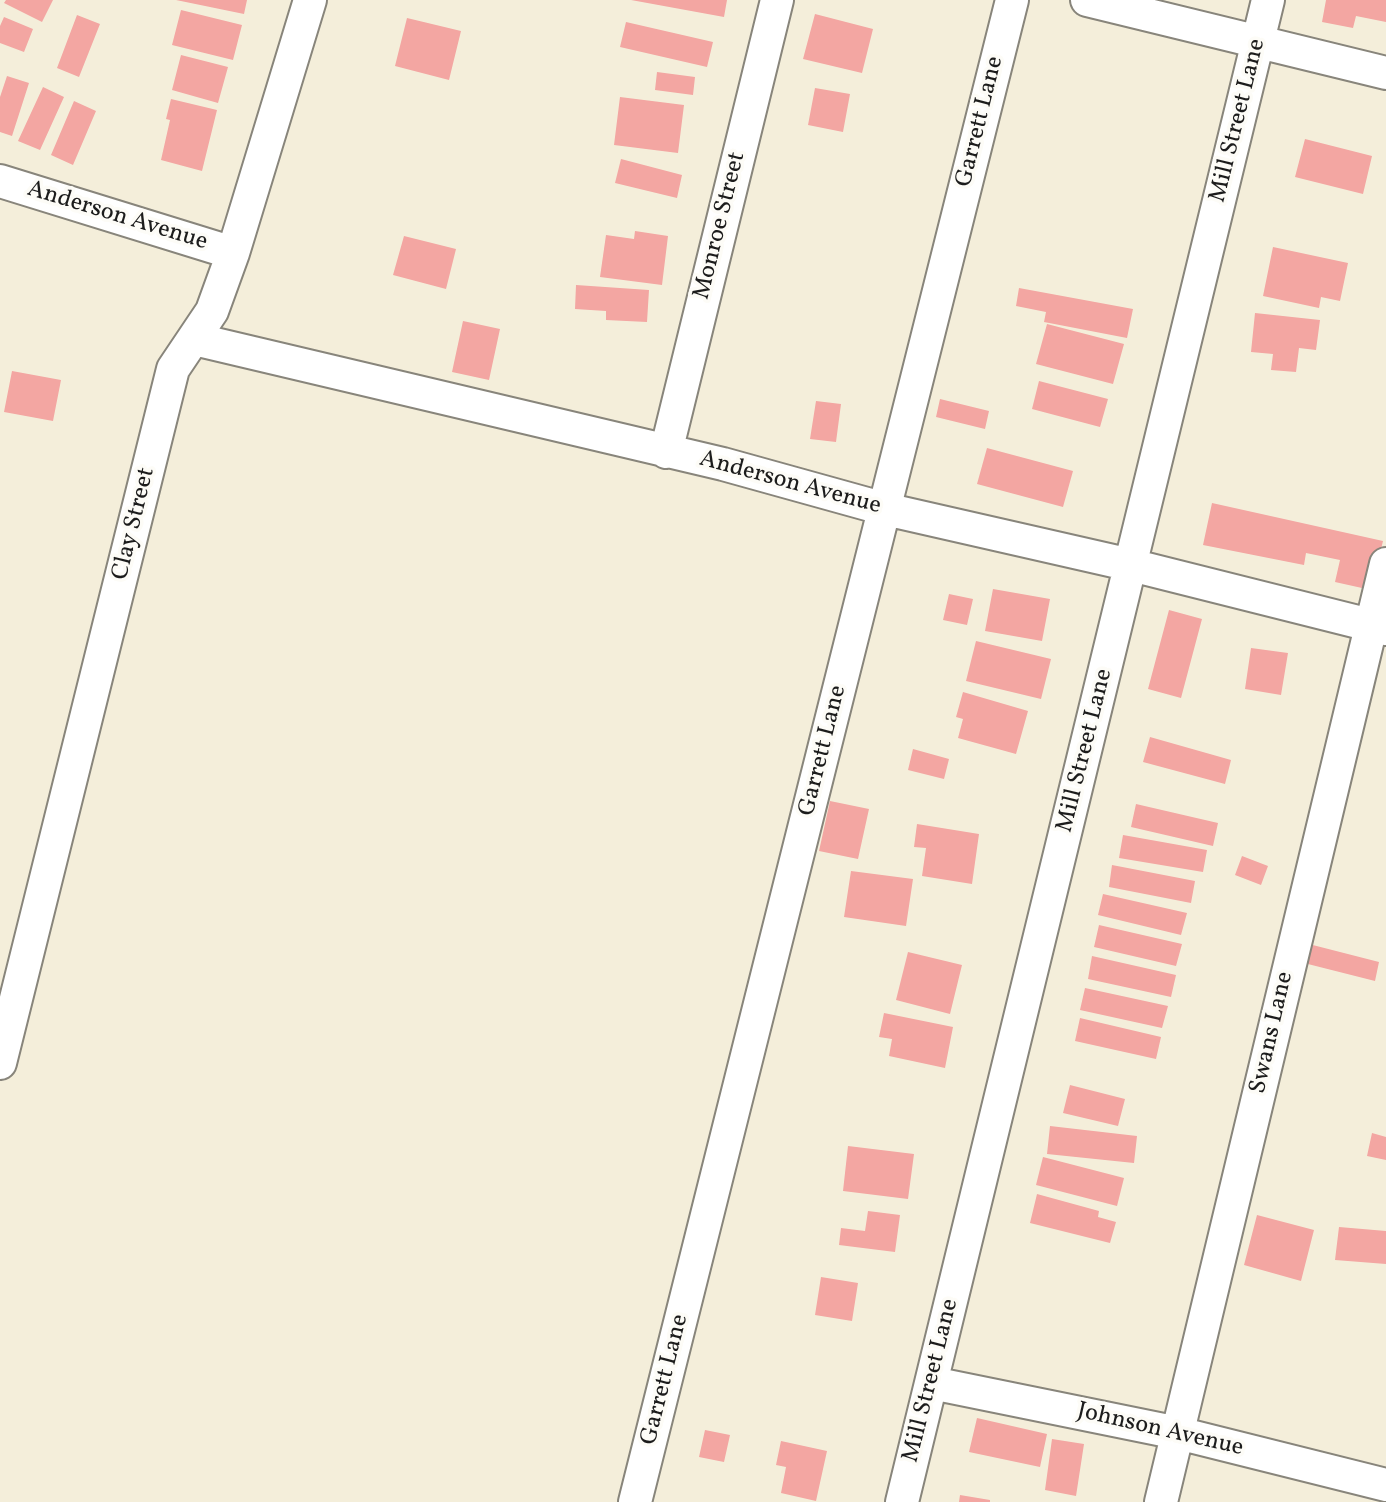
<!DOCTYPE html>
<html>
<head>
<meta charset="utf-8">
<style>
  body { margin:0 }
  canvas { display:block; background:#f4eeda }
</style>
</head>
<body>
<canvas width="1386" height="1502"></canvas>
<script>
const c = document.querySelector('canvas').getContext('2d');
c.lineJoin = 'round';
function paint(path, color) { c.fillStyle = color; c.fill(path, 'evenodd'); }
function strokePath(path, color, width, dash) { c.strokeStyle = color; c.lineWidth = width; c.lineCap = dash ? 'butt' : 'round'; c.setLineDash(dash || []); c.stroke(path); }
function drawText(font, color, halo, rows, align = 'center') {
  c.font = font + ' Vollkorn,serif'; c.lineWidth = 7; c.setLineDash([]); c.textBaseline = 'middle'; c.strokeStyle = halo; c.fillStyle = color; for (const [text, x, y, turn = 0] of rows) {
    c.save(); c.translate(x, y); c.rotate((+turn || 0) * Math.PI / 180); c.textAlign = isNaN(turn) ? turn : align; if (halo) c.strokeText(text, 0, 0); c.fillText(text, 0, 0); c.restore();
  }
}
const building = new Path2D(`
  M 6,0 L 53,0 L 42,22 L 4,3 Z
  M 176,0 L 247,0 L 244,14 Z
  M 631,0 L 727,0 L 724,17 Z
  M 1326,0 L 1386,0 L 1386,22 L 1356,16 L 1353,28 L 1322,22 Z
  M 181,10 L 242,25 L 233,60 L 172,45 Z
  M 815,14 L 873,29 L 862,73 L 803,59 Z
  M 77,15 L 100,24 L 79,77 L 57,68 Z
  M 4,17 L 33,29 L 24,52 L 0,43 L 0,26 Z
  M 407,18 L 461,31 L 449,80 L 395,66 Z
  M 626,22 L 713,42 L 707,67 L 620,47 Z
  M 181,55 L 228,67 L 218,103 L 172,90 Z
  M 657,72 L 695,77 L 693,95 L 655,90 Z
  M 7,76 L 29,83 L 12,136 L 0,132 L 0,97 Z
  M 43,87 L 64,97 L 40,150 L 18,141 Z
  M 815,88 L 850,94 L 843,132 L 808,125 Z
  M 620,97 L 684,105 L 678,153 L 614,145 Z
  M 171,99 L 217,110 L 202,171 L 161,160 L 170,120 L 166,119 Z
  M 74,101 L 96,111 L 73,165 L 51,155 Z
  M 1305,139 L 1372,156 L 1363,194 L 1295,177 Z
  M 621,159 L 682,175 L 677,198 L 615,183 Z
  M 635,231 L 668,236 L 662,285 L 600,277 L 606,235 L 634,239 Z
  M 404,236 L 456,249 L 446,289 L 393,275 Z
  M 1273,247 L 1348,263 L 1340,301 L 1321,297 L 1319,308 L 1263,296 Z
  M 576,285 L 649,290 L 647,322 L 606,320 L 606,311 L 575,309 Z
  M 1019,288 L 1133,309 L 1127,338 L 1044,322 L 1046,312 L 1016,306 Z
  M 1255,313 L 1320,320 L 1316,350 L 1299,348 L 1296,372 L 1271,370 L 1273,354 L 1251,352 Z
  M 463,321 L 500,329 L 489,380 L 452,372 Z
  M 1047,324 L 1124,344 L 1113,384 L 1036,364 Z
  M 12,371 L 61,380 L 53,421 L 4,412 Z
  M 1039,381 L 1108,399 L 1100,427 L 1032,409 Z
  M 940,399 L 989,411 L 985,429 L 936,417 Z
  M 816,401 L 841,404 L 836,442 L 810,439 Z
  M 987,448 L 1073,471 L 1063,507 L 977,484 Z
  M 1212,503 L 1383,541 L 1371,590 L 1335,582 L 1340,560 L 1306,553 L 1304,565 L 1203,545 Z
  M 993,589 L 1050,599 L 1042,641 L 985,631 Z
  M 949,594 L 973,599 L 967,625 L 943,620 Z
  M 1169,610 L 1202,619 L 1181,698 L 1148,689 Z
  M 976,641 L 1051,659 L 1041,699 L 966,681 Z
  M 1251,648 L 1288,653 L 1281,695 L 1245,689 Z
  M 963,692 L 1028,711 L 1016,754 L 958,738 L 963,719 L 956,717 Z
  M 1150,737 L 1231,760 L 1225,784 L 1143,762 Z
  M 913,749 L 949,759 L 944,779 L 908,770 Z
  M 830,801 L 869,809 L 858,859 L 819,851 Z
  M 1136,804 L 1218,823 L 1213,846 L 1131,827 Z
  M 917,824 L 979,834 L 972,884 L 922,876 L 926,848 L 914,847 Z
  M 1123,835 L 1207,850 L 1203,872 L 1119,858 Z
  M 1242,856 L 1268,866 L 1261,885 L 1235,875 Z
  M 1112,865 L 1195,881 L 1191,903 L 1109,887 Z
  M 851,871 L 913,879 L 906,926 L 844,917 Z
  M 1103,894 L 1187,913 L 1181,935 L 1098,915 Z
  M 1099,925 L 1182,944 L 1176,966 L 1094,947 Z
  M 1301,942 L 1379,962 L 1375,981 L 1296,961 Z
  M 908,952 L 962,965 L 950,1014 L 896,1000 Z
  M 1092,956 L 1176,975 L 1171,997 L 1088,979 Z
  M 1085,988 L 1168,1006 L 1162,1028 L 1080,1010 Z
  M 884,1013 L 953,1027 L 945,1068 L 889,1056 L 892,1039 L 879,1037 Z
  M 1080,1018 L 1161,1037 L 1156,1059 L 1075,1041 Z
  M 1070,1085 L 1125,1099 L 1118,1126 L 1063,1113 Z
  M 1050,1126 L 1137,1136 L 1134,1163 L 1047,1154 Z
  M 1372,1133 L 1386,1137 L 1386,1160 L 1367,1156 Z
  M 848,1146 L 914,1154 L 908,1199 L 843,1191 Z
  M 1043,1157 L 1124,1178 L 1117,1206 L 1036,1185 Z
  M 1037,1194 L 1099,1211 L 1098,1217 L 1116,1222 L 1110,1243 L 1030,1223 Z
  M 868,1211 L 900,1215 L 895,1252 L 839,1245 L 841,1228 L 865,1231 Z
  M 1257,1215 L 1314,1230 L 1301,1281 L 1244,1265 Z
  M 1339,1227 L 1386,1231 L 1386,1264 L 1335,1260 Z
  M 821,1277 L 858,1283 L 852,1321 L 815,1315 Z
  M 977,1418 L 1047,1434 L 1040,1467 L 969,1452 Z
  M 705,1430 L 730,1435 L 724,1462 L 699,1457 Z
  M 1052,1439 L 1084,1444 L 1076,1496 L 1045,1490 Z
  M 781,1441 L 827,1451 L 816,1501 L 781,1493 L 786,1467 L 776,1465 Z
  M 960,1495 L 990,1500 L 990,1502 L 959,1502 Z`);
const minor = new Path2D(`
  M 1087,0 L 1386,73
  M 0,181 L 233,253
  M 194,339 L 723,464 L 885,509 L 1131,565 L 1386,629
  M 666,452 L 777,0
  M 0,1063 L 173,369 L 212,311 L 233,253 L 310,0
  M 932,1383 L 1178,1433 L 1386,1485
  M 635,1502 L 1012,0
  M 902,1502 L 1268,0
  M 1161,1502 L 1386,564`);
const streetNames = [
  ["Mill Street Lane",1239,121,-76],
  ["Garrett Lane",981,122,-76],
  ["Anderson Avenue",117,217,17],
  ["Monroe Street",721,226,-76],
  ["Anderson Avenue",790,484,15],
  ["Clay Street",135,524,-76],
  ["Garrett Lane",824,751,-76],
  ["Mill Street Lane",1086,751,-76],
  ["Swans Lane",1273,1033,-77],
  ["Garrett Lane",666,1380,-76],
  ["Mill Street Lane",932,1381,-76],
  ["Johnson Avenue",1160,1431,13]
];
paint(building, '#f3a6a2');
strokePath(minor, '#88857b', 36);
strokePath(minor, '#fff', 32);
drawText('24px', '#1c1c1c', '#fdfcf7', streetNames);
</script>
</body>
</html>
